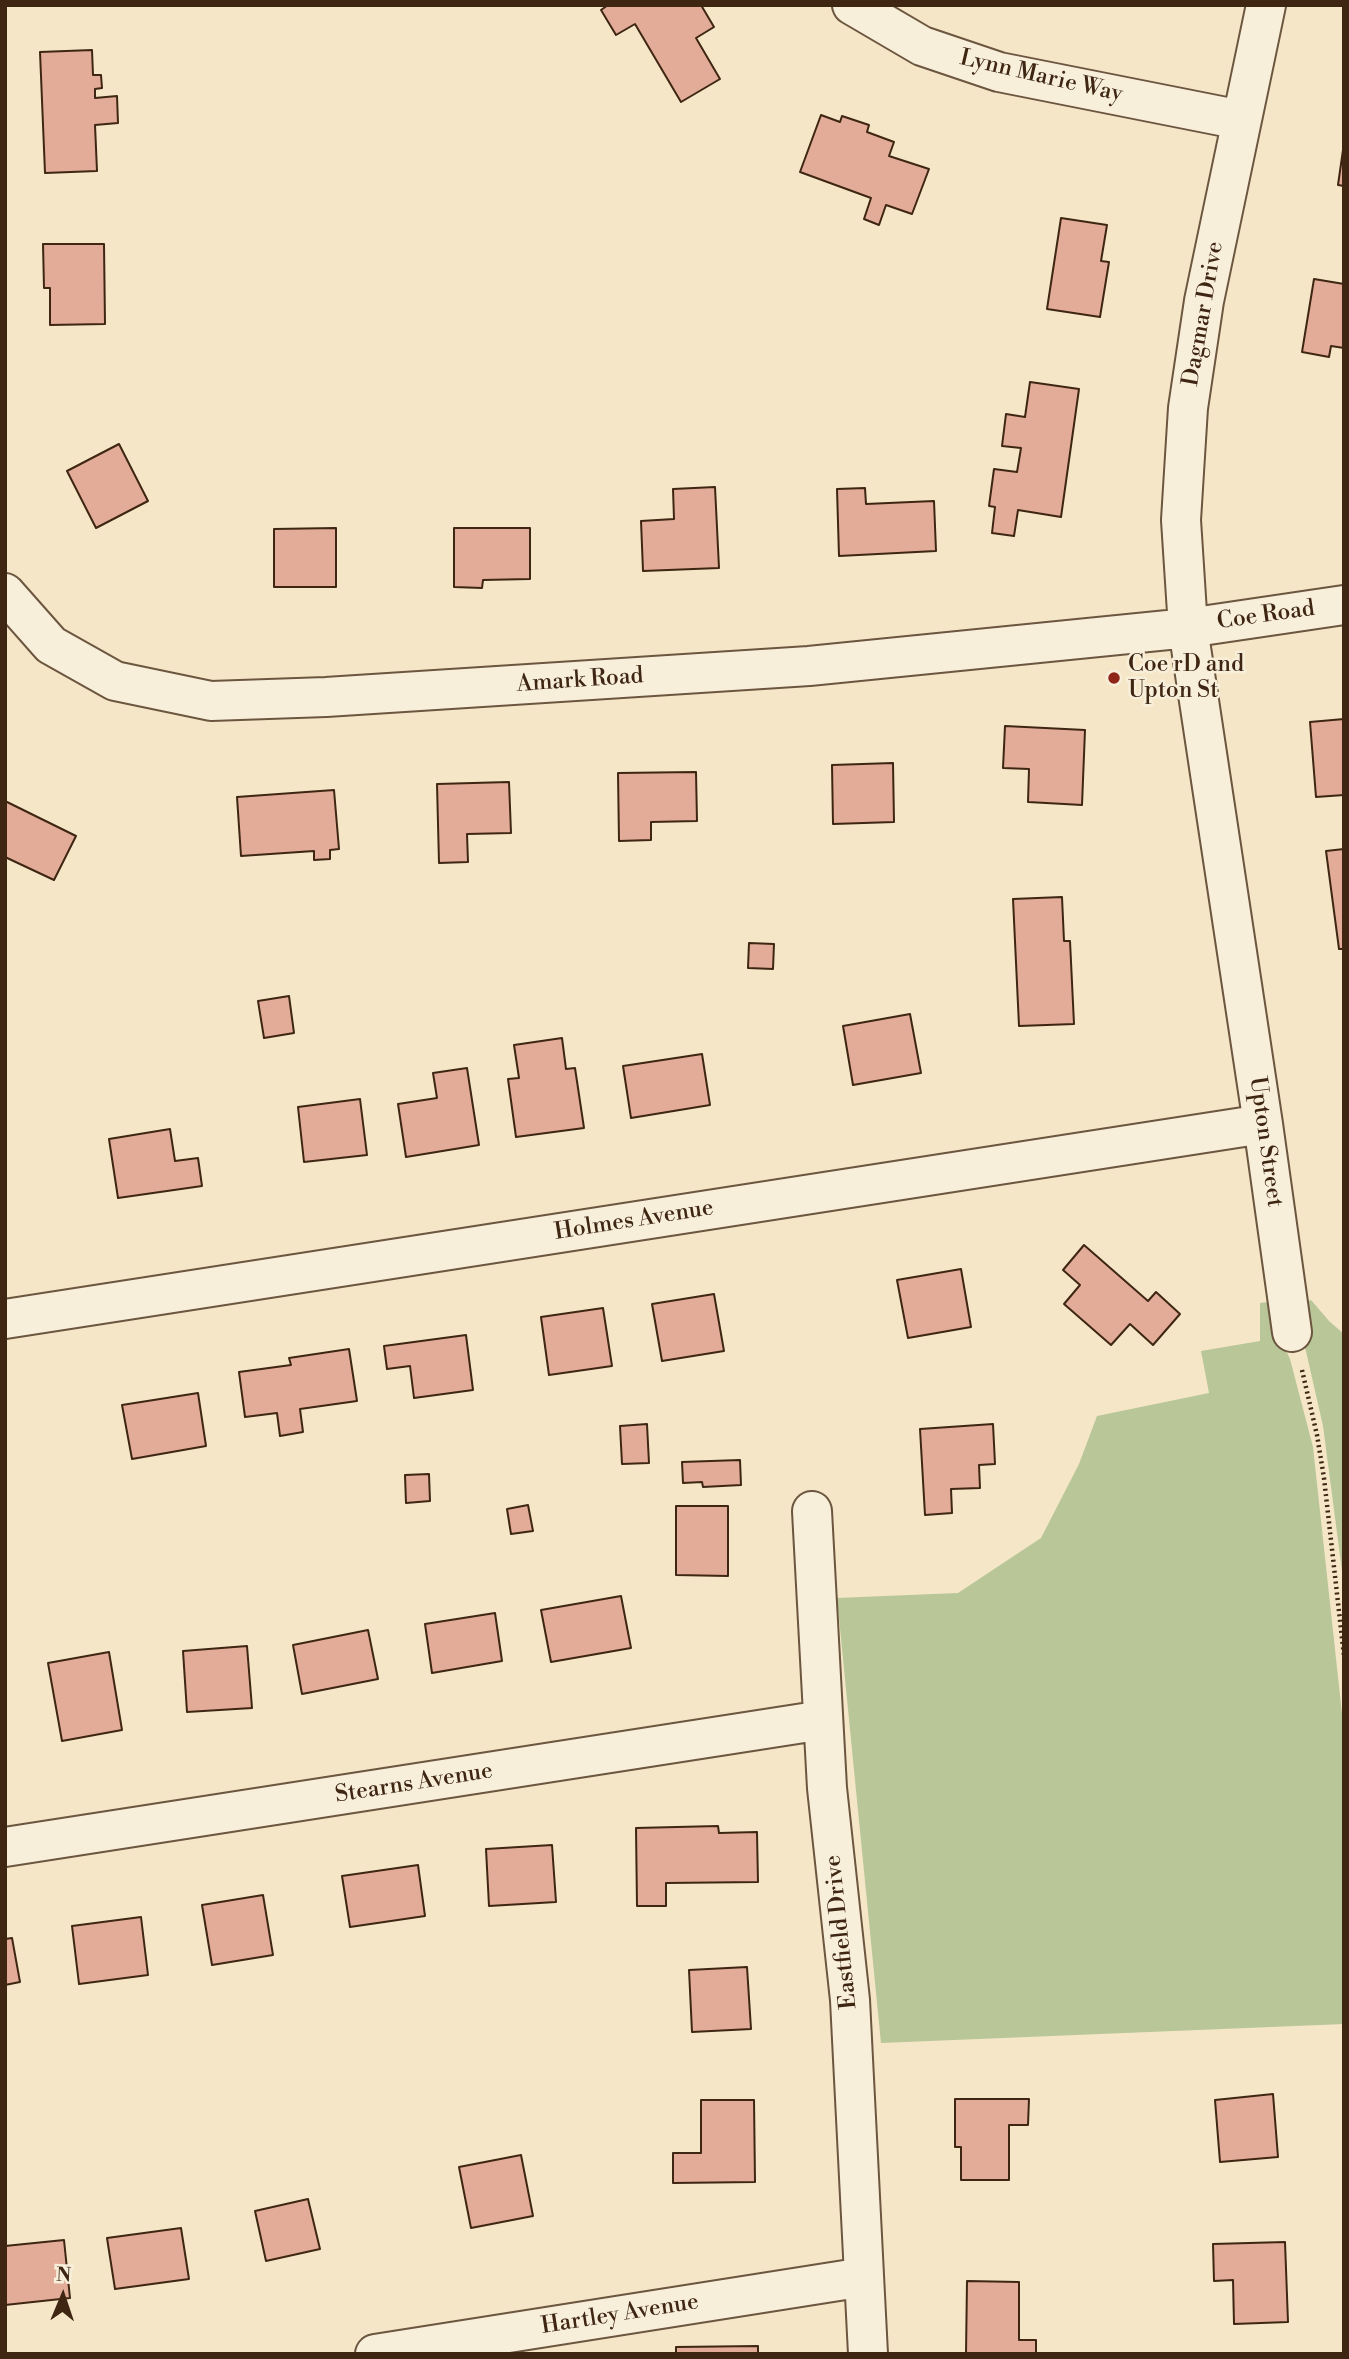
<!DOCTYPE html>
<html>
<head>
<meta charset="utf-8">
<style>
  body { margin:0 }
  #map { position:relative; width:1349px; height:2359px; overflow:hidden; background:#f5e6c7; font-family:"Libre Bodoni",serif }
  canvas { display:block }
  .frame { position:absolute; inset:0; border:7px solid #3e2612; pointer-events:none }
  .north { position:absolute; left:28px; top:2261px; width:70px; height:70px; -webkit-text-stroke:5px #f8efdb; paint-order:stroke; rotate:2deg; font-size:19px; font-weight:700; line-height:28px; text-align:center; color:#3e2612 }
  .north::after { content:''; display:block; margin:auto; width:24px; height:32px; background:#3e2612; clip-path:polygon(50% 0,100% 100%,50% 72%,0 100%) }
</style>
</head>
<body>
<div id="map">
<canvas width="1349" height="2359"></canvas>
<div class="frame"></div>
<div class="north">N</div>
</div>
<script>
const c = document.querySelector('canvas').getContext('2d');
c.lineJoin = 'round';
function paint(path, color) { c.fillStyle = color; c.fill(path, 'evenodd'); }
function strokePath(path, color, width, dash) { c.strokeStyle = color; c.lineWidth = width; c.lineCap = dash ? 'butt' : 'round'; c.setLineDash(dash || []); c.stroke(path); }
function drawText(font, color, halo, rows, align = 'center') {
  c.font = font + ' "Libre Bodoni",serif'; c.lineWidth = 5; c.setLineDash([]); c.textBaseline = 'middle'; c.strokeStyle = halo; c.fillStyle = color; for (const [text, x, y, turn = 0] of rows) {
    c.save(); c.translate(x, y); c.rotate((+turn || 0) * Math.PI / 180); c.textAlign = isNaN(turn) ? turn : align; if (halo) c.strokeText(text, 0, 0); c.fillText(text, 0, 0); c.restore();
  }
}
const green = new Path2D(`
  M 1311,1300 L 1329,1321 L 1344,1334 L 1344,1586 L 1323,1426 L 1303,1338 L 1299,1306 Z
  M 1276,1301 L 1277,1332 L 1290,1359 L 1313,1447 L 1343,1723 L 1344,2024 L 881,2043 L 837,1598 L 958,1593 L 1041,1538 L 1079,1464 L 1097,1416 L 1209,1393 L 1201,1351 L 1260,1341 L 1260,1303 Z`);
const building = new Path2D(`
  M 608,5 L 701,5 L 714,27 L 696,38 L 720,79 L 681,102 L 635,24 L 616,35 L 601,10 Z
  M 92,50 L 93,75 L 101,75 L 102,88 L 95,89 L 95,98 L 117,96 L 118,123 L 95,125 L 97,171 L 45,173 L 40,52 Z
  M 821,115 L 840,122 L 842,116 L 869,125 L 867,132 L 894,142 L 889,156 L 929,169 L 912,214 L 886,205 L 879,225 L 864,219 L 871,198 L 800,172 Z
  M 1344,143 L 1344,186 L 1338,185 Z
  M 1061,218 L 1107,225 L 1101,261 L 1109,262 L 1100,317 L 1047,309 Z
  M 43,244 L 104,244 L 105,324 L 50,325 L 50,288 L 44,288 Z
  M 1314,279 L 1344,284 L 1344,348 L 1331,346 L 1329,357 L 1302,352 Z
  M 1030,382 L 1079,389 L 1061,517 L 1018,510 L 1014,536 L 992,533 L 995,507 L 989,506 L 994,469 L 1017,472 L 1021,448 L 1002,446 L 1006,414 L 1025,417 Z
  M 119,444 L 148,501 L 96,528 L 67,471 Z
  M 715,487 L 719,568 L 643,571 L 641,521 L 674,519 L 673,489 Z
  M 865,488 L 866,504 L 934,501 L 936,551 L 839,556 L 837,489 Z
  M 336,528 L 336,587 L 274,587 L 274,529 Z
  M 454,528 L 530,528 L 530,579 L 483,580 L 482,588 L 454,587 Z
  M 1344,719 L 1344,795 L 1316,797 L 1310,722 Z
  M 1005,726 L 1085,730 L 1082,805 L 1028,802 L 1029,769 L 1003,768 Z
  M 893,763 L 894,822 L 833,824 L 832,765 Z
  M 696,772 L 697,821 L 651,822 L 651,840 L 619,841 L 618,773 Z
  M 509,782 L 511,833 L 467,834 L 468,862 L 439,863 L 437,784 Z
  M 334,790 L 339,849 L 330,850 L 330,859 L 314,860 L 314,851 L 241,856 L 237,797 Z
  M 5,801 L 76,836 L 54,880 L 5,857 Z
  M 1344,849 L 1344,949 L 1339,949 L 1326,851 Z
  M 1062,897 L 1064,941 L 1070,941 L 1074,1024 L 1019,1026 L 1013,899 Z
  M 749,943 L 774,944 L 773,969 L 748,968 Z
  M 289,996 L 294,1033 L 264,1038 L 258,1001 Z
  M 910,1014 L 921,1073 L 853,1085 L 843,1026 Z
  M 562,1038 L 566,1069 L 575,1068 L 584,1128 L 516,1137 L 508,1079 L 519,1078 L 514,1045 Z
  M 702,1054 L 710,1105 L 631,1118 L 623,1066 Z
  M 467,1068 L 479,1145 L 406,1157 L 398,1104 L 437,1098 L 433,1073 Z
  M 360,1099 L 367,1155 L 304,1162 L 298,1107 Z
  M 170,1129 L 175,1161 L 198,1158 L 202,1186 L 118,1198 L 109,1139 Z
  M 1084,1245 L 1148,1301 L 1156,1292 L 1180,1314 L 1153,1345 L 1130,1324 L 1111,1345 L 1064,1304 L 1080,1285 L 1063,1270 Z
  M 961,1269 L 971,1327 L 908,1338 L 897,1280 Z
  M 714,1294 L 724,1351 L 662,1361 L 652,1304 Z
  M 603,1308 L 612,1366 L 549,1375 L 541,1317 Z
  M 466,1335 L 473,1390 L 414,1398 L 410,1366 L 387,1369 L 384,1346 Z
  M 349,1349 L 357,1401 L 300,1409 L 303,1432 L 280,1436 L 277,1413 L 245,1417 L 239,1372 L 291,1365 L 289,1358 Z
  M 198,1393 L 206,1446 L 132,1459 L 122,1405 Z
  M 647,1424 L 649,1463 L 622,1464 L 620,1426 Z
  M 993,1424 L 995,1464 L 979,1465 L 980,1488 L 951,1489 L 952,1513 L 925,1515 L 920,1429 Z
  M 740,1460 L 741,1485 L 703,1487 L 702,1482 L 683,1483 L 682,1462 Z
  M 429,1474 L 430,1501 L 406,1503 L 405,1475 Z
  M 528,1505 L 533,1531 L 511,1534 L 507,1509 Z
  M 676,1506 L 728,1506 L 728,1576 L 676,1575 Z
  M 621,1596 L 631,1648 L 551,1662 L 541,1610 Z
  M 495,1613 L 502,1661 L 432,1673 L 425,1624 Z
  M 368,1630 L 378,1679 L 302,1694 L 293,1645 Z
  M 247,1646 L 252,1708 L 187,1712 L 183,1651 Z
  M 109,1652 L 122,1730 L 62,1741 L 48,1663 Z
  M 718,1826 L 719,1833 L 757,1832 L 758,1882 L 666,1883 L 666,1906 L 637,1906 L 636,1828 Z
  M 552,1845 L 556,1902 L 489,1906 L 486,1849 Z
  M 418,1865 L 425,1916 L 350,1927 L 342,1876 Z
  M 263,1895 L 273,1955 L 212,1965 L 202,1905 Z
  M 141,1917 L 148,1975 L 79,1984 L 72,1926 Z
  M 12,1938 L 20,1982 L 5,1985 L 5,1939 Z
  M 747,1967 L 751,2029 L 692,2032 L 689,1970 Z
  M 1273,2094 L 1278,2157 L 1220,2162 L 1215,2100 Z
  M 955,2099 L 1029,2099 L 1028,2125 L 1009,2125 L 1009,2180 L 961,2180 L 961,2147 L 955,2147 Z
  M 701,2100 L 754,2100 L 755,2182 L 673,2183 L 673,2153 L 701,2153 Z
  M 521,2155 L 533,2216 L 471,2228 L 459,2167 Z
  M 308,2199 L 320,2249 L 266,2261 L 255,2211 Z
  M 181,2228 L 189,2279 L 115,2289 L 107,2238 Z
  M 64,2240 L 70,2298 L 5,2305 L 5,2246 Z
  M 1285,2242 L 1288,2322 L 1234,2324 L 1233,2280 L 1214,2281 L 1213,2244 Z
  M 967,2281 L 1019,2282 L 1019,2340 L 1036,2340 L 1036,2354 L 966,2354 Z
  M 758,2346 L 758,2354 L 676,2354 L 676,2347 Z`);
const path = new Path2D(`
  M 1302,1370 L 1317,1435 L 1324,1478 L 1344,1656`);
const street = new Path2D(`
  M 852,5 L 922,46 L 999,72 L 1241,120
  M 1266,5 L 1204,301 L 1188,408 L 1181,520 L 1188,628 L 1263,1124 L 1292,1332
  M 5,593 L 51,645 L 115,681 L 211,701 L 326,697 L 809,666 L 1188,628 L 1344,605
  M 5,1319 L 1263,1124
  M 812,1511 L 827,1788 L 850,2000 L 868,2354
  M 5,1847 L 823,1720
  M 375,2354 L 864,2277`);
const markers = [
  [1114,678,7,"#8f2418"]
];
const streetNames = [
  ["Lynn Marie Way",1041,77,13],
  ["Dagmar Drive",1204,314,-80],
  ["Coe Road",1266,616,-8],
  ["Amark Road",580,681,-4],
  ["Upton Street",1265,1142,82],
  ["Holmes Avenue",634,1221,-9],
  ["Stearns Avenue",414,1784,-9],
  ["Eastfield Drive",842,1932,-96],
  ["Hartley Avenue",620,2315,-9]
];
const poiNames = [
  ["Coe rD and",1128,665],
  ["Upton St",1128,691]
];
paint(green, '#b8c698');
paint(building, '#e2ac99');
strokePath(building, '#3e2612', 2);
strokePath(street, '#6c563f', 42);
strokePath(path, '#3e2612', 4.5, [2, 3.5]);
strokePath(street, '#f8efdb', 38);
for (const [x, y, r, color] of markers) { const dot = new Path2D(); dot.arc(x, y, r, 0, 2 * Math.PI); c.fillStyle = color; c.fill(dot); strokePath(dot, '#f8efdb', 2.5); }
drawText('23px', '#3e2612', '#f8efdb', streetNames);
drawText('23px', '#3e2612', '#f8efdb', poiNames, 'left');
</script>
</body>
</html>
